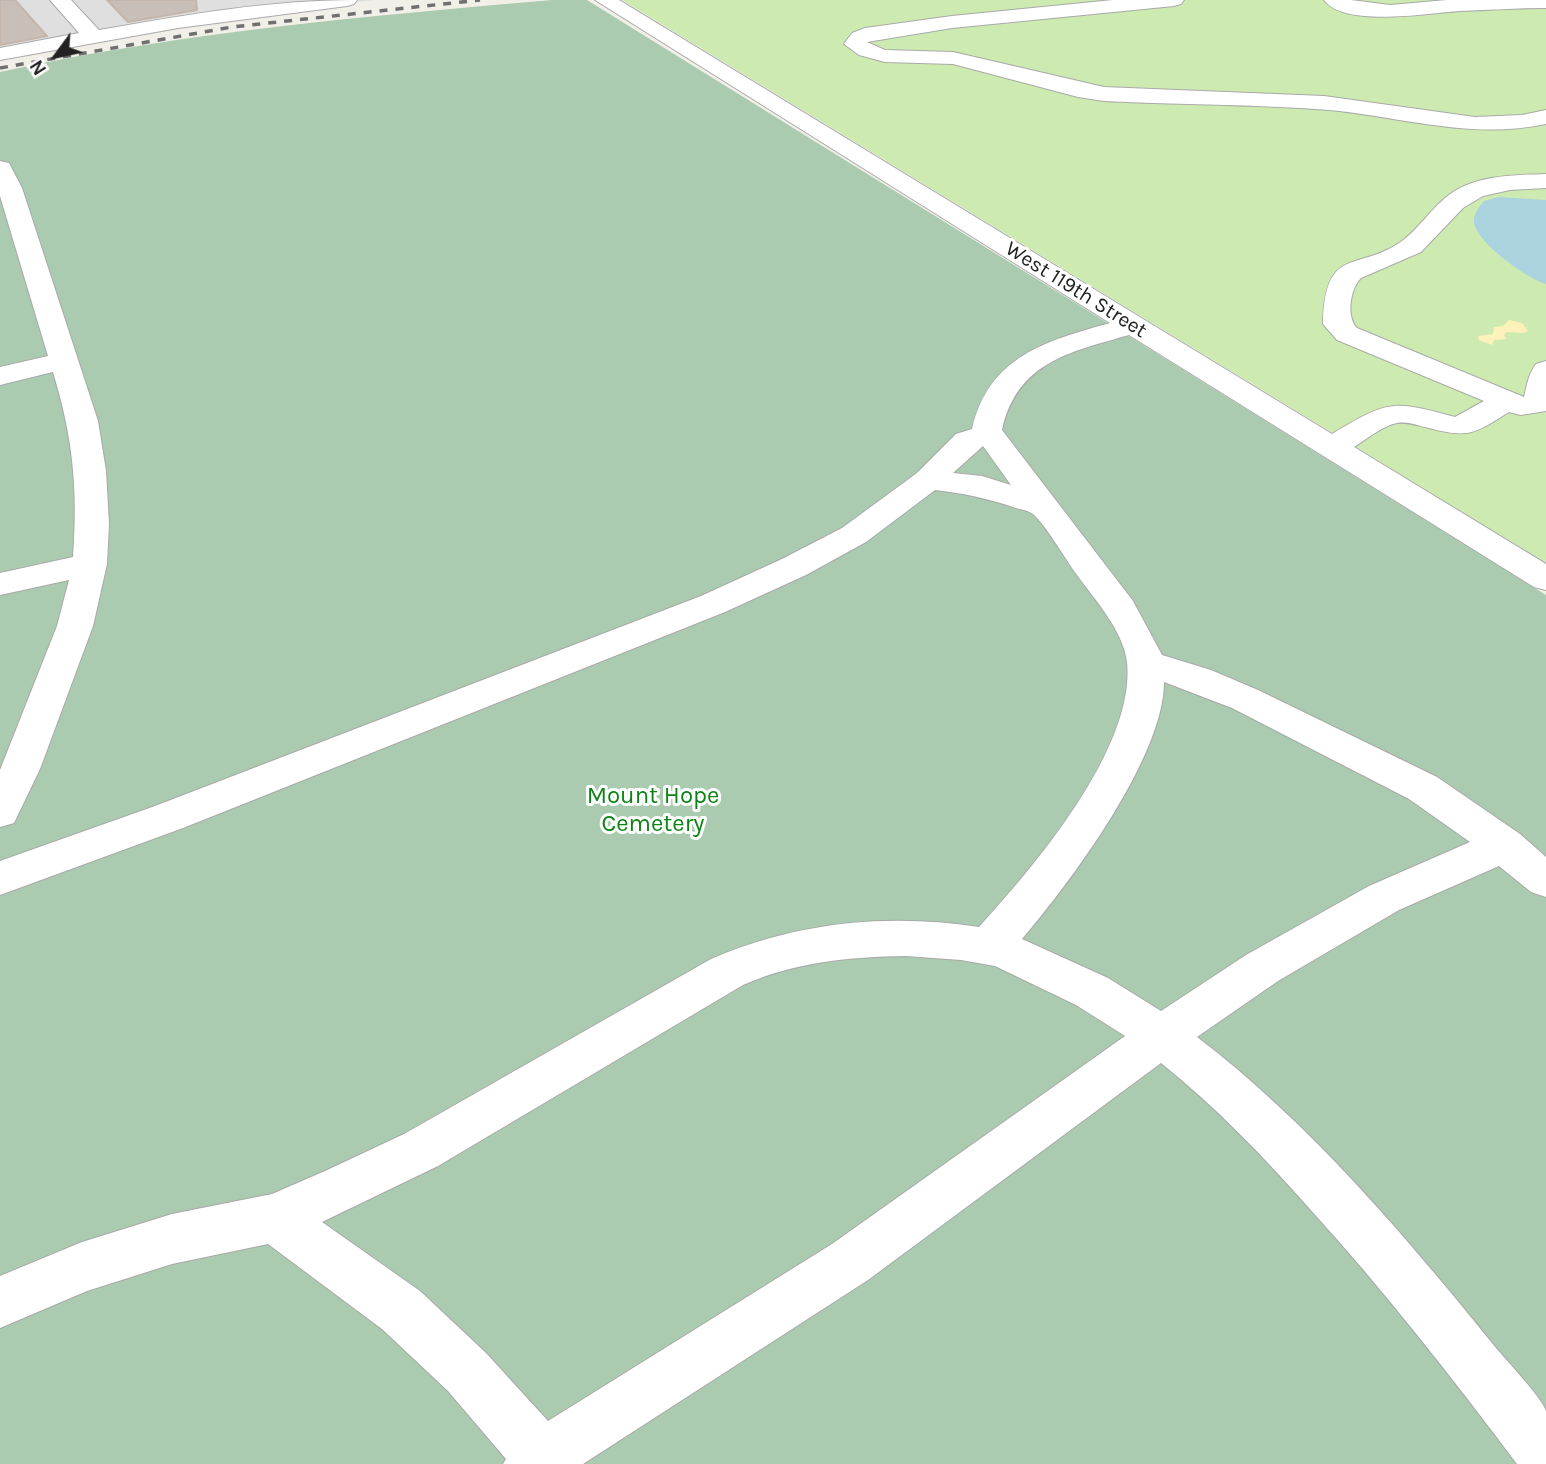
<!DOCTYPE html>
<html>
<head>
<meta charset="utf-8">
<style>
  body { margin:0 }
  #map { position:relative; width:1546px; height:1464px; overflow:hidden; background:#f2efe9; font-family:Karla,sans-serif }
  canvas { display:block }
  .north { position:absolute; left:21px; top:21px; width:70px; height:70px; -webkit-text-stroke:5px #fff; paint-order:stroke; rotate:237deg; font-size:19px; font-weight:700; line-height:28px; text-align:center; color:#222 }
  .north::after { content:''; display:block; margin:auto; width:24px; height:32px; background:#222; clip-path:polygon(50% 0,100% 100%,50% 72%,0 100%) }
</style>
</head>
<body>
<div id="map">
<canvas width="1546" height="1464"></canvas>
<div class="north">N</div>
</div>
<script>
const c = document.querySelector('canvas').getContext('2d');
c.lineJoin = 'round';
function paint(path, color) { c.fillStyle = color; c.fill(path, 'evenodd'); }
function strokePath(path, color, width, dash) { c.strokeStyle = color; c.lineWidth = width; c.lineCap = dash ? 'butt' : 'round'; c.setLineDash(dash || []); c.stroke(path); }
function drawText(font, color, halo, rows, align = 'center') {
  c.font = font + ' Karla,sans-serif'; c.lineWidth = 6; c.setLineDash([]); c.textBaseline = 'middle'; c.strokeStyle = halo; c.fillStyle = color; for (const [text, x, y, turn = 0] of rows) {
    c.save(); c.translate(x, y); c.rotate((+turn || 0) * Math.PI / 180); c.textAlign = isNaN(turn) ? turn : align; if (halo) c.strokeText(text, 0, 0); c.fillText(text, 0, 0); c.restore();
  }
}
const residential = new Path2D(`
  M 0,0 L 375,0 L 271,11 L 0,57 Z`);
const grass = new Path2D(`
  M 622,0 L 1546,0 L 1546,563 Z`);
const sand = new Path2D(`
  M 1509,320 L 1522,323 L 1528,331 L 1524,333 L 1507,332 L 1504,334 L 1506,339 L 1494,340 L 1492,345 L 1479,340 L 1478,336 L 1493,334 L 1494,327 L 1503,326 Z`);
const cemetery = new Path2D(`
  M 552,0 L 587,0 L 1546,595 L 1546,1464 L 0,1464 L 0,72 C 182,32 367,16 552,0 Z`);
const water = new Path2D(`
  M 1498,197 L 1546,200 L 1546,284 C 1528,279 1472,240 1474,220 C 1474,213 1480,206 1484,201 Z`);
const building = new Path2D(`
  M 0,0 L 15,0 L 47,36 L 0,45 Z
  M 107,0 L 196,0 L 197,10 L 128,22 Z`);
const minor = new Path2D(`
  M 50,0 L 71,0 L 99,30 C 184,15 270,0 357,0 L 354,4 L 347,6 L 178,28 L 0,60 L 0,48 L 79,33 Z
  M 595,0 L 619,0 L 1332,434 C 1389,400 1392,400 1455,417 L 1484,401 L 1337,340 L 1323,324 C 1325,244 1357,273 1402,241 C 1418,229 1429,212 1444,199 C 1471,175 1512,175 1546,174 L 1546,188 L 1510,190 L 1483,196 L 1463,208 L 1421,252 L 1361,278 C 1350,289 1346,317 1357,328 L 1524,397 C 1527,385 1528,375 1536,364 L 1546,361 L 1546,411 L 1521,415 L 1509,412 C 1475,433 1470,439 1429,428 C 1418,426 1408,421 1397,423 C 1382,426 1367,439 1354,447 L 1546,564 L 1546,590 L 1534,587 L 1129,335 C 1070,352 1017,362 1002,430 L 1133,601 L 1162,655 L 1211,670 L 1258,690 L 1437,777 L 1520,834 L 1546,857 L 1546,897 L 1531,892 L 1499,866 L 1399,910 L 1278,981 L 1197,1037 C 1309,1122 1408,1239 1496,1348 C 1506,1360 1542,1398 1546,1411 C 1546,1423 1546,1450 1546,1464 L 1517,1464 C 1451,1376 1383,1289 1309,1208 C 1263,1156 1215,1106 1161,1063 L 868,1280 L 583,1464 L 503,1464 L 506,1459 L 448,1391 L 382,1329 L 268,1244 L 172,1264 L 87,1291 L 0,1328 L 0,1276 L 82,1242 L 172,1214 L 272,1194 L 325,1171 L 404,1134 L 711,959 C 797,922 887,913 979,927 C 1034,867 1136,747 1127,662 C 1123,630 1095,600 1077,575 C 1066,560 1045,524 1033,514 C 1028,510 1018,509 1013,507 C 986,498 962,493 935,490 L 866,542 L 806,575 L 725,612 L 183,828 L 0,895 L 0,861 L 155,806 L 701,596 L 782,559 L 842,528 L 917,473 L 956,434 L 972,429 C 989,356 1046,341 1110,323 ZM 983,446 L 1011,485 L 982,476 L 953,473 ZM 1164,682 L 1232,708 L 1409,799 L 1470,842 L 1369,886 L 1246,955 L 1161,1011 L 1108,978 L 1022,939 C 1070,883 1164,757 1164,682 ZM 906,956 L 961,960 L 995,966 L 1076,1005 L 1125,1036 L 832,1244 L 548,1421 L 486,1353 L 420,1291 L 322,1222 L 438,1166 L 743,985 C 795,962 849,957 906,956 Z
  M 1113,0 L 1184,0 L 1181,4 L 1174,6 L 952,28 L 867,42 L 885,50 L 953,52 L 1104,87 L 1324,96 L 1475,117 L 1522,115 L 1546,110 L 1546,124 C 1473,140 1402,117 1329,110 C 1254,104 1179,105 1104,101 L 1078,97 L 953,64 L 885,62 L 859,55 L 844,44 L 852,33 L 865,28 L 952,16 Z
  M 1324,0 L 1351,0 L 1390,5 L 1447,0 L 1546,0 L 1546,8 C 1517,8 1489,10 1460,11 C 1429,13 1344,28 1324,0 Z
  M 0,161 L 9,163 L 22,188 L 98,421 L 106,471 L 109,524 L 107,564 L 93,626 L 40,769 L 14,823 L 0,827 L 0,770 L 57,626 L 69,580 L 0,595 L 0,573 L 73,557 C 78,488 73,438 53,372 L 0,385 L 0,367 L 48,356 L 0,196 Z`);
const rail = new Path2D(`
  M 0,68 L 232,27 L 480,0`);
const farStreetnames = [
  ["West 119th Street",1076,290,32]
];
const parkNames = [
  ["Mount Hope",653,796],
  ["Cemetery",653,824]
];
paint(residential, '#e0dfdf');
paint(grass, '#cdebb0');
paint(sand, '#fff1ba');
paint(cemetery, '#aacbaf');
paint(water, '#aad3df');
paint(building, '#c7bfb8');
strokePath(building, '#c4b6ab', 2);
strokePath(minor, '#a9a9a9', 2);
paint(minor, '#fff');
strokePath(rail, '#707070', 3.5, [8, 8]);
drawText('21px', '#222', '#fff', farStreetnames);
drawText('24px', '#0c8416', '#fff', parkNames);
</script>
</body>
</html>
